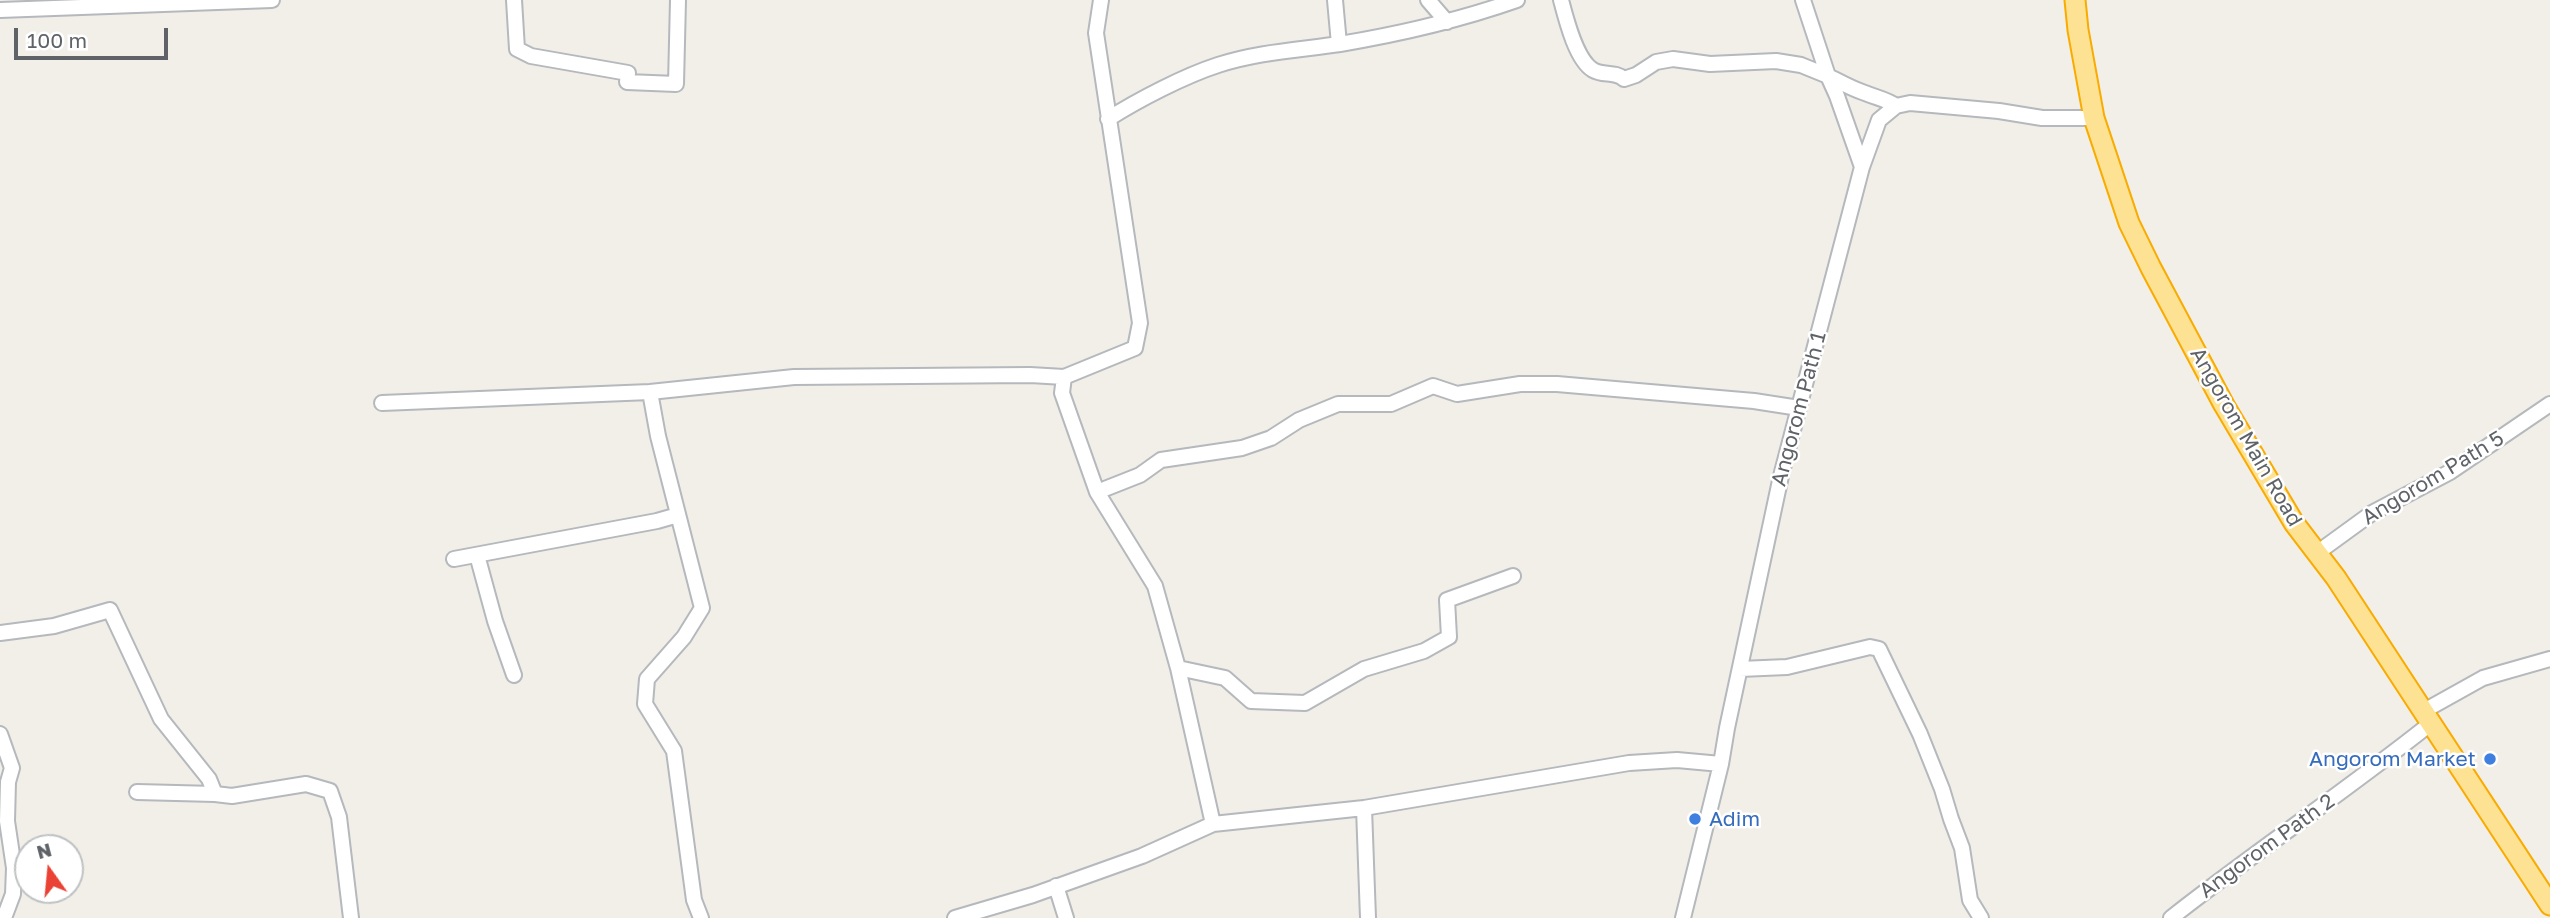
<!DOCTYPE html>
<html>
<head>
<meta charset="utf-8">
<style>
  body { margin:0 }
  #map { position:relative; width:2550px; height:918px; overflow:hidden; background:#f1efe8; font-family:"Golos Text",sans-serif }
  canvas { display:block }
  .north { position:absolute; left:14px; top:834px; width:70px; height:70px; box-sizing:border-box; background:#fff; border:2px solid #bfc1c3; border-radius:50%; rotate:345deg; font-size:19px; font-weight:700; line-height:28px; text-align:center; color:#5f6368 }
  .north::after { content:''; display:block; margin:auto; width:24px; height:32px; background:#ea4335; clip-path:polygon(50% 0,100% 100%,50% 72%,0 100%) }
  .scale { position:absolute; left:14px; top:28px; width:154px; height:32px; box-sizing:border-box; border:4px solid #5f6368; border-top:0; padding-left:9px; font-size:21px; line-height:24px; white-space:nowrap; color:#5f6368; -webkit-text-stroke:5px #fff; paint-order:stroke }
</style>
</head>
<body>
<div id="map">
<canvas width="2550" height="918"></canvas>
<div class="north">N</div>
<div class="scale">100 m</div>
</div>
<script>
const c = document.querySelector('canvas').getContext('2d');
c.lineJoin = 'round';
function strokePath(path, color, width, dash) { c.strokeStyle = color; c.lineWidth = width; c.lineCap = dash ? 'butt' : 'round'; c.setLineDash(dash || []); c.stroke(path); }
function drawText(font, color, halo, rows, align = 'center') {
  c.font = font + ' "Golos Text",sans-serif'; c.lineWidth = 5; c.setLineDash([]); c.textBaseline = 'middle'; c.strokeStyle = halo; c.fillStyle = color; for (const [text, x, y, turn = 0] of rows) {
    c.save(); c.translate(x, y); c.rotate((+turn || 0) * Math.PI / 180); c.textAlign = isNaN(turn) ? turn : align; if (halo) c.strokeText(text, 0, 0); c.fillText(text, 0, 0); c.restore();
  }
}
const minor = new Path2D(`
  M 514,0 L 517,49 L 531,56 L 628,73 L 627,82 L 676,84 L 678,0
  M 1101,0 L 1096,33 L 1140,323 L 1135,348 L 1064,377 L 1062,393 L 1097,492 L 1155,586 L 1178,668 L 1213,824 L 1364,808 L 1629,763 L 1677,760 L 1721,764
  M 1335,0 L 1339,44
  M 1428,0 L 1447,22
  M 1561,0 C 1566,19 1576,60 1593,70 C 1603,76 1615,71 1624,79 L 1636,75 L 1656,62 L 1673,59 L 1710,64 L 1776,61 L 1801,65 L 1828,76 L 1837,96 L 1862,167
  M 1803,0 L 1828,76 C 1840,82 1852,89 1865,93 C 1877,98 1886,99 1896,106
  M 0,10 L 272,0
  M 1108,119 C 1138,100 1184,76 1218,65 C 1258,52 1299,50 1340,44 C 1400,34 1460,20 1517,0
  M 650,392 L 658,436 L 702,608 L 684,637 L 647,679 L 645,704 L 674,751 L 694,900 L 701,918
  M 382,403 L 650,392 L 794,377 L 1030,375 L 1064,377
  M 1097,492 L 1140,475 L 1161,460 L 1242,448 L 1271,438 L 1299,420 L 1338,404 L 1391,404 L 1433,386 L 1457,394 L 1520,384 L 1557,384 L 1754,401 L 1799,408
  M 2317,553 L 2372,513 L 2450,472 L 2550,404
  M 477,555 L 495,621 L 514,675
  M 454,559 L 657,521 L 678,515
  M 0,633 L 54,626 L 110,610 L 161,719 L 209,779 L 215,794 L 232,796 L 306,784 L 330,791 L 339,817 L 351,918
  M 1178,668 L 1225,678 L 1251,701 L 1305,703 L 1364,669 L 1424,651 L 1449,637 L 1447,600 L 1513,576
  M 1740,669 L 1787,667 L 1870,647 L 1879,649 L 1920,734 L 1942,789 L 1951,819 L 1962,848 L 1970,900 L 1981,918
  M 2422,712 L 2483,678 L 2550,659
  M 0,734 L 12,768 L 8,782 L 7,821 L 14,868 L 13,894 L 4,918
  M 137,792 L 215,794
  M 1364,808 L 1368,918
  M 1056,886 L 1066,918
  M 955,918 L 1033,895 L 1142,856 L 1213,824
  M 1683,918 L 1721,764 L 1727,728 L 1781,476 L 1862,167 L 1879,120 L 1896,106 L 1910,103 L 1999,111 L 2042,118 L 2094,118
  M 2171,918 C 2256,851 2346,791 2430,724`);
const highway = new Path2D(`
  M 2075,0 L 2078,30 L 2094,118 L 2129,223 L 2151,268 L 2224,405 L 2294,523 L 2336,578 L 2550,905`);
const markers = [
  [2490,759,7,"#3f7fe0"],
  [1695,819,7,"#3f7fe0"]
];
const streetNames = [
  ["Angorom Path 1",1799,409,-75],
  ["Angorom Main Road",2246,437,60],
  ["Angorom Path 5",2433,478,-31],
  ["Angorom Path 2",2267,846,-36]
];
const shopNames = [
  ["Angorom Market",2476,759],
  ["Adim",1709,819,"left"]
];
strokePath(minor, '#b5b8bc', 18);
strokePath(highway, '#f9ab00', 23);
strokePath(minor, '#fff', 14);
strokePath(highway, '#fde293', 19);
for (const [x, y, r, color] of markers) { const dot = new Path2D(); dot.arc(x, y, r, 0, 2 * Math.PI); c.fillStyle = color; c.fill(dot); strokePath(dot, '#fff', 2.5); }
drawText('21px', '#5f6368', '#fff', streetNames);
drawText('21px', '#366cbe', '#fff', shopNames, 'right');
</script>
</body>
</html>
